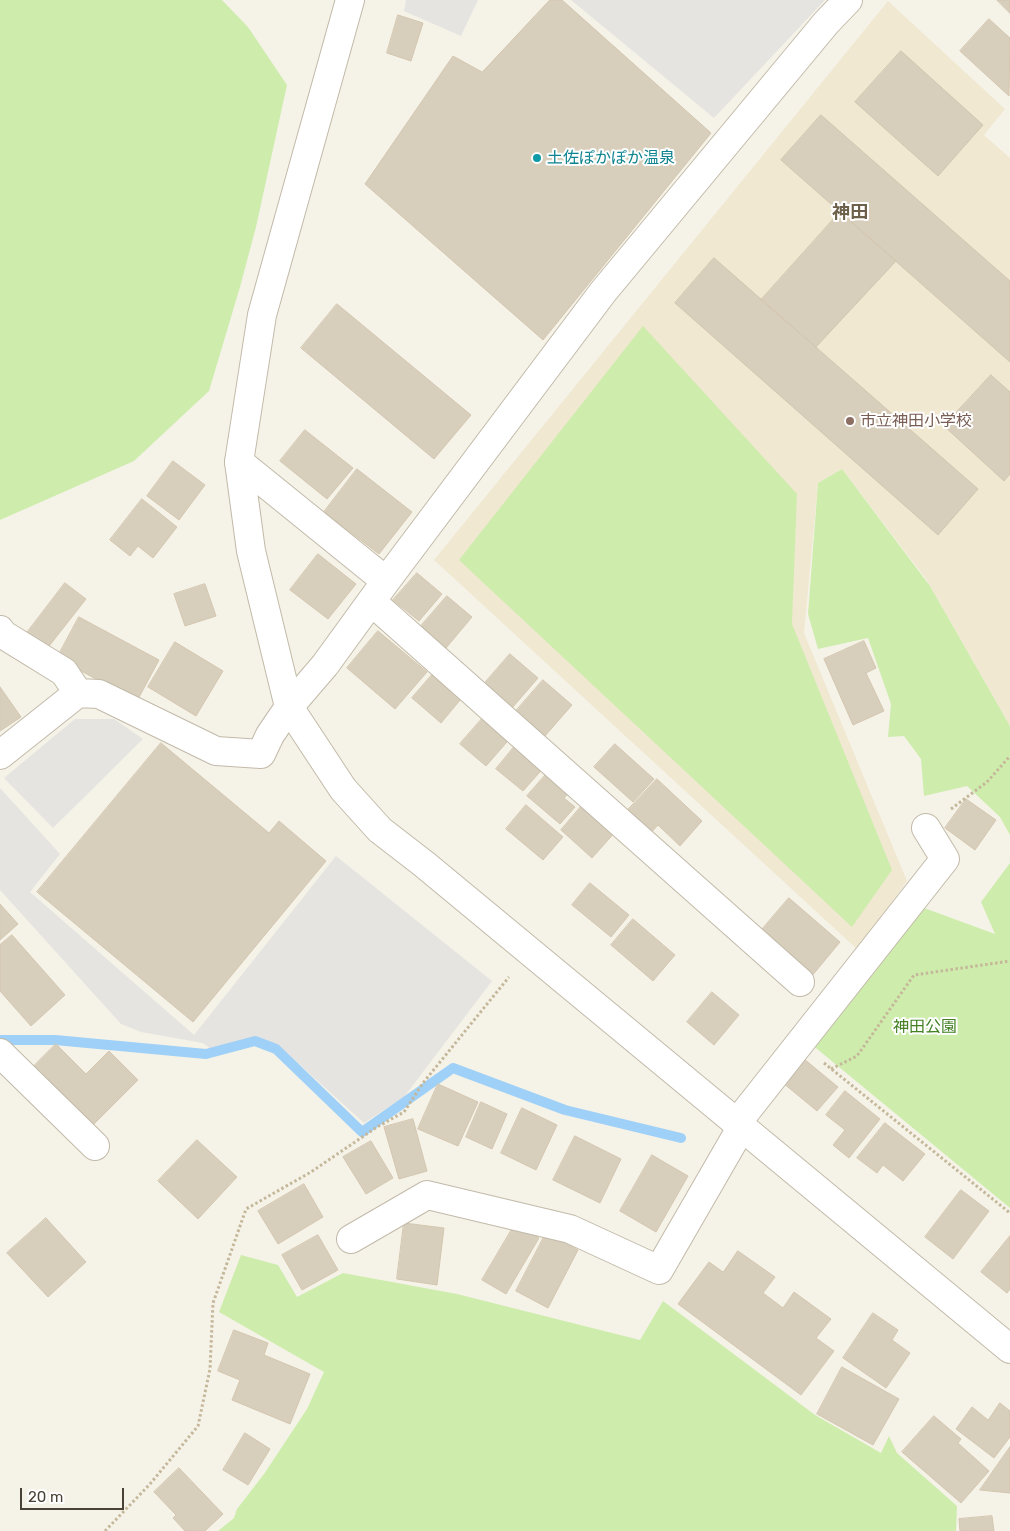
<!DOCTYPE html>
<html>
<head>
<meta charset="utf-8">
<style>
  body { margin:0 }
  #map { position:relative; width:1010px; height:1531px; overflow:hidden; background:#f5f2e8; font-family:Rubik,sans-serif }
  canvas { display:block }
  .scale { position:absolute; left:20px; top:1488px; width:104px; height:22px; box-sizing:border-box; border:2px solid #4a4236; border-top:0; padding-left:6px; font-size:15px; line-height:18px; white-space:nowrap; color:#4a4236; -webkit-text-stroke:4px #fff; paint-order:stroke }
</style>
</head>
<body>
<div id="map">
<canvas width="1010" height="1531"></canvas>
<div class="scale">20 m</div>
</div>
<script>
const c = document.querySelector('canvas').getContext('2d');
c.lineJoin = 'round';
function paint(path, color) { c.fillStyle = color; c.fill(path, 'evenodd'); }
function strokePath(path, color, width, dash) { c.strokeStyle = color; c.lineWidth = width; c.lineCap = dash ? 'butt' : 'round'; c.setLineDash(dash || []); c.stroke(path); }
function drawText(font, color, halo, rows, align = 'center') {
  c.font = font + ' Rubik,"Noto Sans JP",sans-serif'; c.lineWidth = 4; c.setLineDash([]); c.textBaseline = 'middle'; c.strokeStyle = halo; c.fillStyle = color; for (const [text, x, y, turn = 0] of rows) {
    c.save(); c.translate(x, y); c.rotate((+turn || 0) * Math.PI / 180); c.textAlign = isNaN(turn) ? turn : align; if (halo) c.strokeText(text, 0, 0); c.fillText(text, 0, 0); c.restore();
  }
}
const education = new Path2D(`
  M 888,1 L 1005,109 L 984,135 L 1010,158 L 1010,726 L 926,579 L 842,469 L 818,483 L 804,633 L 907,881 L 858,950 L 434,560 Z`);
const green = new Path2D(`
  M 0,0 L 222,0 L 248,27 L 287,85 L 256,227 L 240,287 L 209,391 L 134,461 L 0,520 Z
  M 643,326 L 797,494 L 792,624 L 892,870 L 852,927 L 459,560 Z
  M 842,469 L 930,586 L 1010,726 L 1010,835 L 1000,817 L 967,786 L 924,796 L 921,759 L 904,736 L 888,737 L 891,704 L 868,638 L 818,649 L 808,614 L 818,483 Z
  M 1010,863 L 1010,1208 L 805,1039 L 916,905 L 995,934 L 981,902 Z
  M 241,1255 L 278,1265 L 297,1297 L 343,1273 L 457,1294 L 640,1340 L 663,1301 L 815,1415 L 881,1453 L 889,1436 L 897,1453 L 957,1506 L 956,1531 L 218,1531 L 234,1518 L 237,1509 L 264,1474 L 307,1409 L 324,1372 L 219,1312 Z`);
const parking = new Path2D(`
  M 406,0 L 478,0 L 461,36 L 404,11 Z
  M 571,0 L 825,0 L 714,118 Z
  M 75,719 L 114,719 L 143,739 L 53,828 L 4,778 Z
  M 0,788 L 60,854 L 30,892 L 194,1035 L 336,856 L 492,981 L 404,1097 L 364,1123 L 279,1046 L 256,1036 L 211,1049 L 203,1043 L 141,1032 L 121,1024 L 0,890 Z`);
const stream = new Path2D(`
  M 0,1040 L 55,1040 L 206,1054 L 255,1041 L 276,1049 L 362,1132 L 453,1068 L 565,1110 L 681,1138`);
const building = new Path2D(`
  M 550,0 L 562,0 L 711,133 L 543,340 L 365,184 L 453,56 L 482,72 Z
  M 997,0 L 1010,0 L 1010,13 Z
  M 398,15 L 423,23 L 411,61 L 387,53 Z
  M 989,19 L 1010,38 L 1009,96 L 960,51 Z
  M 901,51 L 983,125 L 938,176 L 855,102 Z
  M 821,115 L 1010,281 L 1010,362 L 781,160 Z
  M 840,212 L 896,261 L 816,347 L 761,300 Z
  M 714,258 L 978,489 L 938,535 L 675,303 Z
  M 337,304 L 471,415 L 434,459 L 301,348 Z
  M 991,375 L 1010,392 L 1010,474 L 1004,481 L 944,426 Z
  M 305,430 L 353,468 L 327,499 L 280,461 Z
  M 173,461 L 205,485 L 179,520 L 147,496 Z
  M 357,469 L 412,512 L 379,554 L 324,512 Z
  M 142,499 L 177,527 L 153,558 L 138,546 L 130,556 L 110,540 Z
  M 318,554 L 356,584 L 328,619 L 290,590 Z
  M 417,573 L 442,594 L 419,621 L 393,600 Z
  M 65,583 L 86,599 L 46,650 L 26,634 Z
  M 205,584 L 216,616 L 185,626 L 174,594 Z
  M 447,596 L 472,617 L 446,648 L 421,626 Z
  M 79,617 L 159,660 L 137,701 L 57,658 Z
  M 378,631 L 427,672 L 395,709 L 347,668 Z
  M 864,641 L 876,668 L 866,673 L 884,711 L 853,725 L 824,659 Z
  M 175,642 L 223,671 L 196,716 L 148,687 Z
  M 510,654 L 538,678 L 512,708 L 484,684 Z
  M 437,669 L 466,693 L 441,723 L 412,698 Z
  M 543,680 L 572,705 L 545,736 L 516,711 Z
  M 0,687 L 21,717 L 0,731 Z
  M 487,713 L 513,735 L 486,766 L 460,744 Z
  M 519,741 L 546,765 L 523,791 L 496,769 Z
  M 161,743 L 269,833 L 279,821 L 326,861 L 193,1022 L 37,892 Z
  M 615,744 L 654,779 L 633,802 L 594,767 Z
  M 549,771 L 571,790 L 564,798 L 575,807 L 560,824 L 527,796 Z
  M 657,779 L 702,821 L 680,846 L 658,825 L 648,836 L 624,814 Z
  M 966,799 L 996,820 L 975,850 L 945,828 Z
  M 585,802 L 617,830 L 592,858 L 561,830 Z
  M 526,805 L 563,837 L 543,860 L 506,829 Z
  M 590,883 L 629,915 L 611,937 L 572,905 Z
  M 789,898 L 840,942 L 811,977 L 759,933 Z
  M 0,904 L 18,924 L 0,940 Z
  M 633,919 L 675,955 L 653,981 L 611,945 Z
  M 12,935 L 65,995 L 31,1026 L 0,991 L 0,945 Z
  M 712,992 L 739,1015 L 714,1045 L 687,1022 Z
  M 56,1044 L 86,1074 L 109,1051 L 138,1080 L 89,1129 L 31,1069 Z
  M 798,1054 L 838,1087 L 817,1111 L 777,1078 Z
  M 438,1084 L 478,1102 L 458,1146 L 418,1129 Z
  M 845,1091 L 880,1119 L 849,1158 L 833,1145 L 845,1130 L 826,1115 Z
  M 481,1102 L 507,1114 L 492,1149 L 466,1137 Z
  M 522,1108 L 557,1125 L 536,1170 L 501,1153 Z
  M 413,1119 L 427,1171 L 399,1179 L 384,1127 Z
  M 885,1123 L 925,1154 L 903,1181 L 883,1165 L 877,1173 L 857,1158 Z
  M 575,1136 L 621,1159 L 600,1203 L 553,1180 Z
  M 197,1140 L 237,1177 L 198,1219 L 158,1181 Z
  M 371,1141 L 393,1178 L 366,1194 L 343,1157 Z
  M 652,1155 L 688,1176 L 656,1232 L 620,1211 Z
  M 304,1184 L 323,1217 L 278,1244 L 258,1211 Z
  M 961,1190 L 989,1211 L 953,1259 L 925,1237 Z
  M 46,1218 L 86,1262 L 48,1297 L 7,1253 Z
  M 404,1223 L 444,1228 L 437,1285 L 397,1279 Z
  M 515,1224 L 539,1238 L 506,1294 L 482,1280 Z
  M 546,1233 L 578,1250 L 548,1308 L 516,1291 Z
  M 318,1235 L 338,1270 L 302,1290 L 282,1255 Z
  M 1010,1236 L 1010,1289 L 1007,1293 L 981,1272 Z
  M 738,1251 L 775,1277 L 763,1293 L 783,1308 L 794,1292 L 831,1319 L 816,1338 L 834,1351 L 801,1395 L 678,1304 L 709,1262 L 723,1272 Z
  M 873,1313 L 898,1330 L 892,1340 L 910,1353 L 886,1388 L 843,1358 Z
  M 234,1330 L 268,1343 L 264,1355 L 310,1374 L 290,1424 L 232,1400 L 240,1380 L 218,1371 Z
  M 842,1367 L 899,1399 L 873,1445 L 817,1414 Z
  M 1000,1403 L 1010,1411 L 1010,1437 L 994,1458 L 956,1429 L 972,1407 L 988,1420 Z
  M 934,1416 L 961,1439 L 958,1443 L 989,1471 L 961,1503 L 902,1452 Z
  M 245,1433 L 270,1449 L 248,1485 L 223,1470 Z
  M 1010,1447 L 1010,1493 L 980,1490 Z
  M 179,1468 L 223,1514 L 205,1531 L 185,1531 L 173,1518 L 176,1515 L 154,1492 Z
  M 992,1516 L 994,1531 L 960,1531 L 959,1519 Z`);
const path = new Path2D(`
  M 951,809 L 987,782 L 1010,756
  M 824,1063 L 1010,1213
  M 831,1069 L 857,1056 L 914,975 L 1010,961
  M 105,1531 L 150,1484 L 198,1426 L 210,1369 L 213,1303 L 246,1209 L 311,1172 L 377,1127 L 404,1112 L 423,1083 L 509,977`);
const minor = new Path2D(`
  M 239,462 L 386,581
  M 372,602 L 800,982
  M 0,630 L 4,635 L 64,672 L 78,693
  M 0,755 L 78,693 L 99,694 L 216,751 L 261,754 L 270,735 L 289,707 L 325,665 L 386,581 L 603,292 L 826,23 L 848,0
  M 0,1053 L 95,1146
  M 736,1124 L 945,859 L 926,828
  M 351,1239 L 427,1195 L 570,1229 L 659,1270 L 741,1128`);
const tertiary = new Path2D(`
  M 350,0 L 262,315 L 239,462 L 251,551 L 289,707 L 343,789 L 380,830 L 424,864 L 1010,1349`);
const markers = [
  [537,158,5,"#0f9aa8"],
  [850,421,5,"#8d6e63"]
];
const cultureNames = [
  ["土佐ぽかぽか温泉",547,158]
];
const educationNames = [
  ["市立神田小学校",860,421]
];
const parkNames = [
  ["神田公園",925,1027]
];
const neighbourhoodNames = [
  ["神田",850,213]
];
paint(education, '#f0e8d1');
paint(green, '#ceedad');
paint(parking, '#e6e4e0');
strokePath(stream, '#9fd0f7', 10);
paint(building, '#d8cebc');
strokePath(building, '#d4c6af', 1);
strokePath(minor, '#c2baa9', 30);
strokePath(tertiary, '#c2baa9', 30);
strokePath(path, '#c5b799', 3, [2.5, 2.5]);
strokePath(minor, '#fff', 28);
strokePath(tertiary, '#fff', 28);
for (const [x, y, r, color] of markers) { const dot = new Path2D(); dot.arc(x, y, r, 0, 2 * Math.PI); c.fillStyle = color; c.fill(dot); strokePath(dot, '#fff', 2); }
drawText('16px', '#0d838f', '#fff', cultureNames, 'left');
drawText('16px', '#785e54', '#fff', educationNames, 'left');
drawText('16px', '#438123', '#fff', parkNames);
drawText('bold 18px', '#6d614c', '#fff', neighbourhoodNames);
</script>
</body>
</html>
